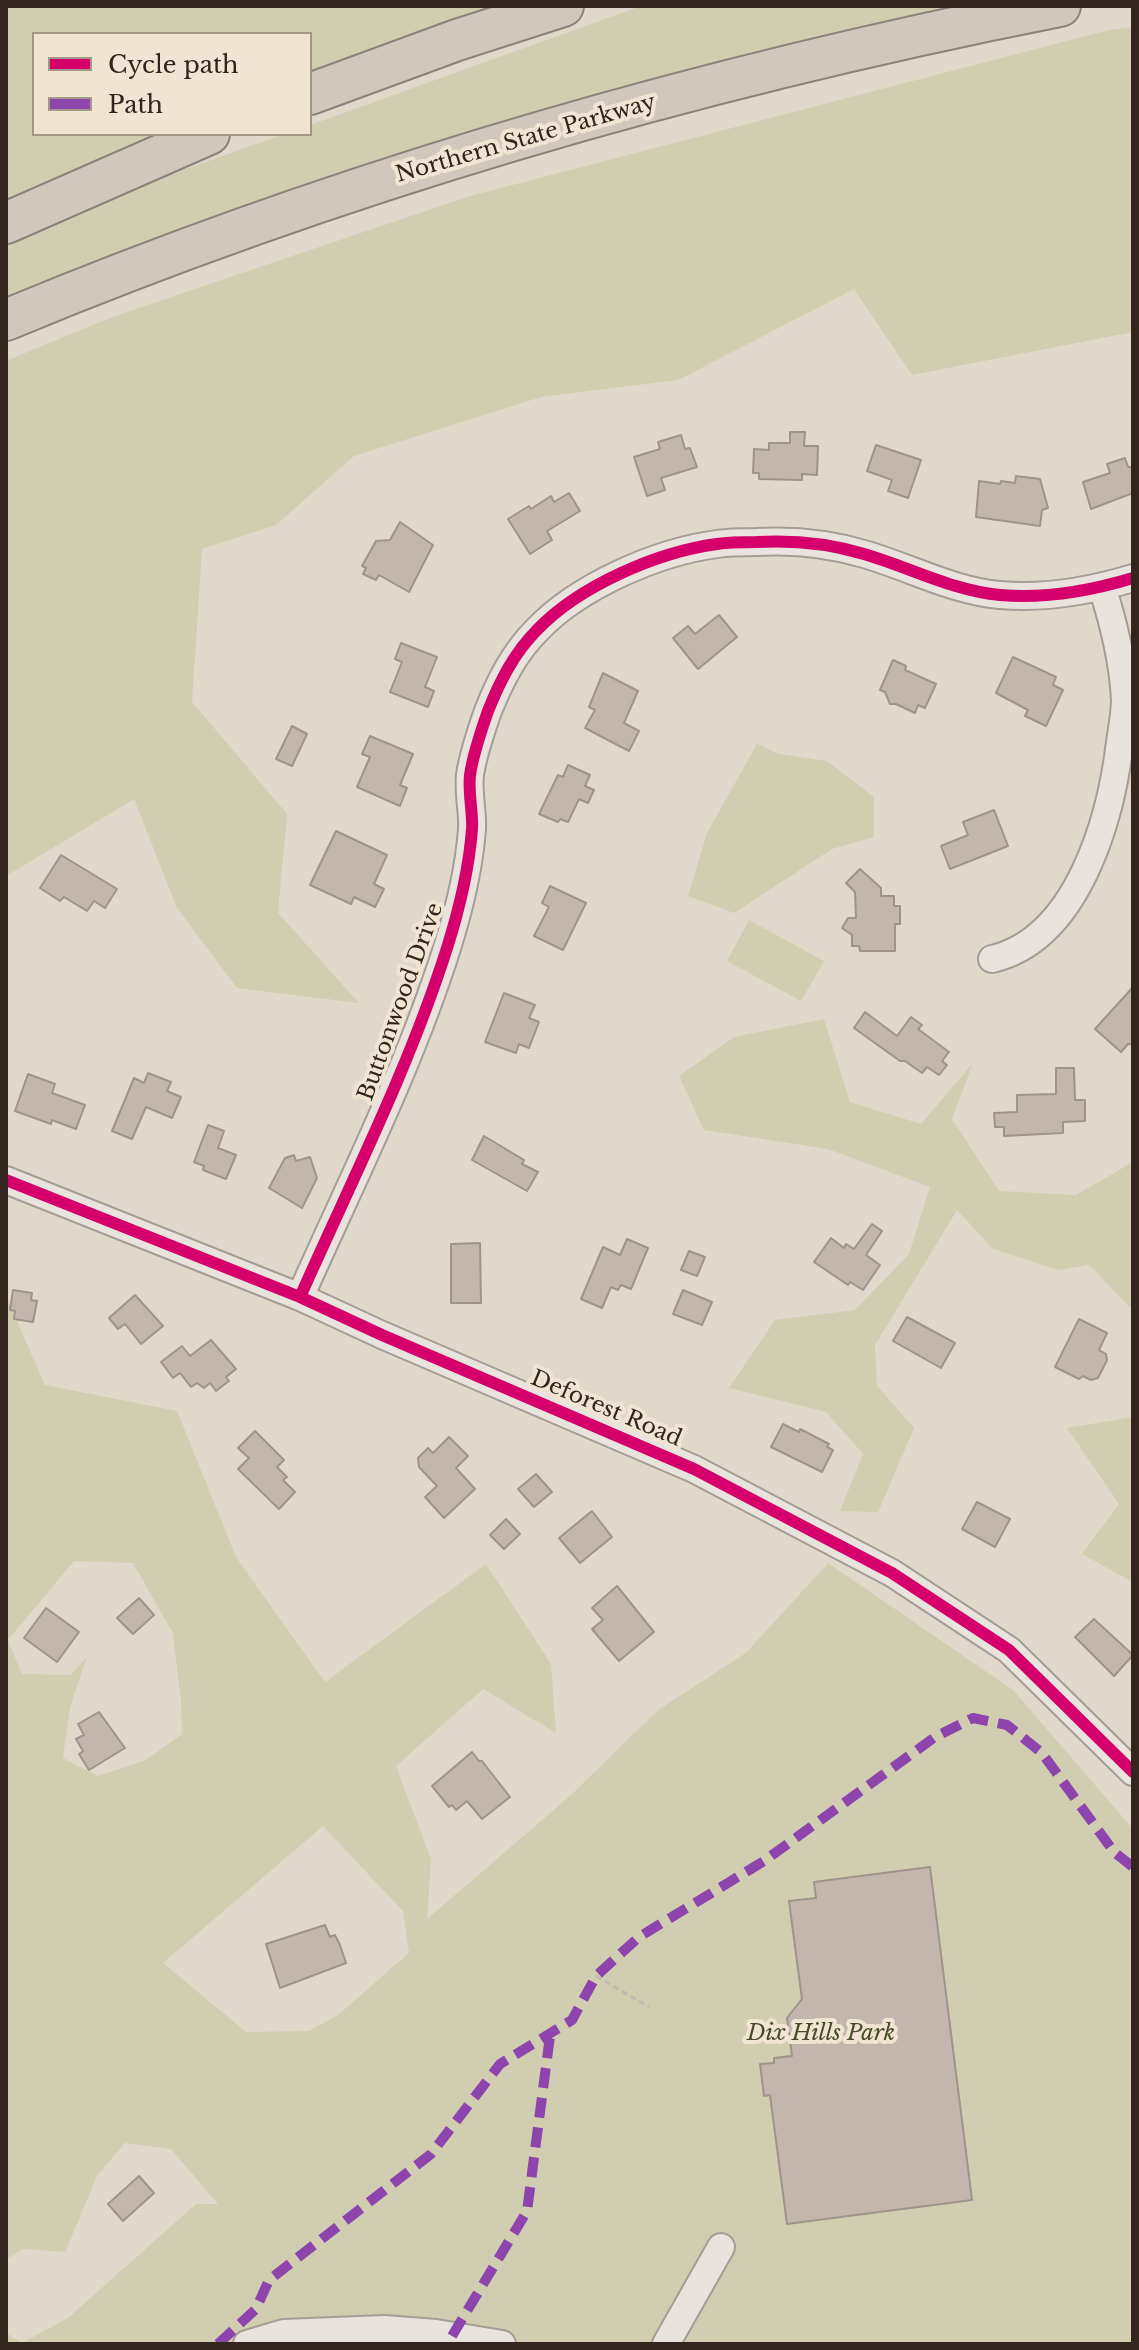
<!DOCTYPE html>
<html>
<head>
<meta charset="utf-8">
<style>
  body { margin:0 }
  #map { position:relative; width:1139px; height:2350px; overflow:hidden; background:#e0d8cb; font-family:"Libre Baskerville",serif }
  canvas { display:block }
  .frame { position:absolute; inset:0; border:8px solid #31251e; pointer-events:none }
  .legend { position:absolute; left:32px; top:32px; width:280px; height:104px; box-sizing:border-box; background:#f0e4d2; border:2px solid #a4988a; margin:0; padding:10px 14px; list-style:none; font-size:24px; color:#31251e }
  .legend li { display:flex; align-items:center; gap:16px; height:40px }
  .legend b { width:40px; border:2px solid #a4988a }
</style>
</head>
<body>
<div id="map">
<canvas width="1139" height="2350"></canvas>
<div class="frame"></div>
<ul class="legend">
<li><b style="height:10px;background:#d6006c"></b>Cycle path</li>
<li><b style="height:10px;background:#8e44ad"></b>Path</li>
</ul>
</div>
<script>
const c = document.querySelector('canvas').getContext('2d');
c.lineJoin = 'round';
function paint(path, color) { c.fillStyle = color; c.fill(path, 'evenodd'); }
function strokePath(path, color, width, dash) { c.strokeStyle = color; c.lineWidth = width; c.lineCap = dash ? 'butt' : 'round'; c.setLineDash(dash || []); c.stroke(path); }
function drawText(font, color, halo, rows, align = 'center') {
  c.font = font + ' "Libre Baskerville",serif'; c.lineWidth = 8; c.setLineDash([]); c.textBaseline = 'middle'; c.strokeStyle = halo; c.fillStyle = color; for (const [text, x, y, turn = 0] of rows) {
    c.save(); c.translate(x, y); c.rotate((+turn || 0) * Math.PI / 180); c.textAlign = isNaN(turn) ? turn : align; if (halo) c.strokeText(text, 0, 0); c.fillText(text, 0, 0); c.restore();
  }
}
const green = new Path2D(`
  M 6,6 L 499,6 L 370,48 L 310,74 L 310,34 L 34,34 L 34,134 L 167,134 L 6,204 Z
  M 641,6 L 1012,6 L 6,312 L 6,242 L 55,216 L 284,134 L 310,134 L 310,125 Z
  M 1133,27 L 1133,332 L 912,375 L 854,289 L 678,380 L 541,397 L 354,456 L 276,525 L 202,549 L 192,702 L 287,814 L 278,913 L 359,1003 L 237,988 L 177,908 L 134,799 L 6,876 L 6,361 L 112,317 L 470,196 L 1109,30 Z
  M 757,744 L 779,754 L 827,761 L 874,797 L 874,837 L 832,849 L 734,913 L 688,896 L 707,833 Z
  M 749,920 L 824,961 L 801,1001 L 727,961 Z
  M 824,1019 L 850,1102 L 921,1124 L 973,1063 L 952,1119 L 999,1191 L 1076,1195 L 1133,1162 L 1133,1310 L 1089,1265 L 1058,1270 L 993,1249 L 957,1210 L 875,1345 L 877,1386 L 914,1428 L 878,1512 L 840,1511 L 863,1454 L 826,1412 L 729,1388 L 775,1320 L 855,1310 L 909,1254 L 930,1187 L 828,1149 L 704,1130 L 679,1076 L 734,1037 Z
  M 6,1296 L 45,1385 L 177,1411 L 236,1557 L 325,1682 L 486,1564 L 551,1664 L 556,1733 L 483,1689 L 396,1766 L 431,1859 L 427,1919 L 570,1796 L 658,1710 L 746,1653 L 828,1563 L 1013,1690 L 1133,1829 L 1133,2344 L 6,2344 L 6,2333 L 22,2343 L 68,2318 L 196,2204 L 218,2204 L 171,2149 L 125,2143 L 97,2176 L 65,2252 L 24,2249 L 6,2259 ZM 74,1561 L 133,1563 L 173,1633 L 181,1701 L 182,1734 L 146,1760 L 98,1776 L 63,1758 L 70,1707 L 87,1657 L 70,1675 L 22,1674 L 8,1640 ZM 323,1826 L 403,1911 L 409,1953 L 338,2015 L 309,2031 L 246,2032 L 163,1963 Z
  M 1133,1417 L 1133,1582 L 1082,1554 L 1119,1504 L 1067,1428 Z`);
const building = new Path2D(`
  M 790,432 L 805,432 L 804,446 L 818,446 L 817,475 L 802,474 L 802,480 L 759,479 L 759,473 L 753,473 L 754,449 L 769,450 L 769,443 L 790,443 Z
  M 681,435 L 685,449 L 690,448 L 697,467 L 661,478 L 665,490 L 647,496 L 634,457 L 660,449 L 658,442 Z
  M 876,445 L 921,460 L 908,498 L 888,491 L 892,480 L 867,471 Z
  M 1125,458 L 1128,467 L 1133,467 L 1133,493 L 1091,509 L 1083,482 L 1110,473 L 1107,464 Z
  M 1016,476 L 1040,479 L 1048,508 L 1042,510 L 1040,526 L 976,517 L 979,481 L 1000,484 L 1001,481 L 1015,483 Z
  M 569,493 L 580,511 L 547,531 L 552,540 L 530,554 L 508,519 L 529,506 L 531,509 L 551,496 L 554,502 Z
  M 400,522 L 433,545 L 409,592 L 379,575 L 376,580 L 363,574 L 366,568 L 362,566 L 376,541 L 390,540 Z
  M 719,615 L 737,637 L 698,669 L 673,638 L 688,626 L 695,634 Z
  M 401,643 L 437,657 L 425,687 L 434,691 L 428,707 L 390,692 L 402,662 L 395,659 Z
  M 1013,657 L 1056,677 L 1053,685 L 1063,690 L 1046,726 L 1025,716 L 1028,710 L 996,693 Z
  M 893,660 L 906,666 L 905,670 L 936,684 L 925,708 L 918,705 L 915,713 L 896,704 L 890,704 L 885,692 L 880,690 Z
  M 603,673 L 638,691 L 624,723 L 639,731 L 629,751 L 585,728 L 595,710 L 589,707 Z
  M 292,726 L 307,734 L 292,766 L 276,759 Z
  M 370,736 L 413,754 L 400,785 L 407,788 L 400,806 L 357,787 L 370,757 L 362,754 Z
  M 568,765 L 590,775 L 585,786 L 594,790 L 588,803 L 579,799 L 568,822 L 560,819 L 558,822 L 539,814 L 558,775 L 563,777 Z
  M 994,810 L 1008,846 L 950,869 L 941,846 L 968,835 L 963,822 Z
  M 336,831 L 387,855 L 374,884 L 384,889 L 375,907 L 354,897 L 351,904 L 310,885 Z
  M 61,855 L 117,889 L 105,908 L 94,901 L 87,911 L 64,897 L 60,901 L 40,888 Z
  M 860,869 L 881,888 L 881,896 L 894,896 L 894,906 L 900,906 L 900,924 L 895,924 L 895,951 L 860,951 L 859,946 L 852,946 L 852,935 L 842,928 L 848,918 L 856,918 L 855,892 L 846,883 Z
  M 550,886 L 586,903 L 563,950 L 534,936 L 549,907 L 542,903 Z
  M 1133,987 L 1133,1044 L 1128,1044 L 1121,1052 L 1095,1029 Z
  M 504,993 L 535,1005 L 529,1018 L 539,1022 L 529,1048 L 519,1044 L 516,1053 L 485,1042 Z
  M 865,1012 L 897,1036 L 911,1017 L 922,1025 L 918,1029 L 949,1052 L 942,1061 L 947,1065 L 939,1075 L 927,1067 L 922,1073 L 905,1061 L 900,1061 L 854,1028 Z
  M 1056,1068 L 1074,1068 L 1075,1100 L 1085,1100 L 1085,1121 L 1063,1122 L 1063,1133 L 1004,1136 L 1004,1127 L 995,1127 L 994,1113 L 1017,1112 L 1017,1095 L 1056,1094 Z
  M 148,1073 L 171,1082 L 167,1091 L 181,1097 L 172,1118 L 146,1107 L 132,1139 L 112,1131 L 134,1078 L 144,1083 Z
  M 28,1074 L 55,1084 L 52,1093 L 85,1105 L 76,1129 L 52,1120 L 51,1124 L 15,1111 Z
  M 208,1125 L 224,1131 L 218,1148 L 236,1155 L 226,1179 L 203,1170 L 204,1166 L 194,1162 Z
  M 484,1136 L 524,1160 L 522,1164 L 538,1172 L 527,1191 L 472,1160 Z
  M 294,1155 L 296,1161 L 310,1157 L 317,1178 L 302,1208 L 269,1188 L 285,1158 Z
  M 872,1224 L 882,1231 L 866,1255 L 880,1265 L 863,1290 L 850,1282 L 848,1285 L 814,1262 L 831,1238 L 844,1248 L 846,1244 L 854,1249 Z
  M 627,1239 L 648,1248 L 631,1289 L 621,1285 L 618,1290 L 611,1287 L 602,1308 L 581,1299 L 603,1247 L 620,1255 Z
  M 480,1243 L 481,1303 L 451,1303 L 451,1244 Z
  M 689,1251 L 705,1257 L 697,1276 L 681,1270 Z
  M 13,1290 L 32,1293 L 31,1300 L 37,1301 L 33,1322 L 14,1319 L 15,1311 L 10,1310 Z
  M 683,1290 L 712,1302 L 702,1325 L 673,1314 Z
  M 135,1295 L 163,1326 L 141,1344 L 125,1324 L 118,1329 L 109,1318 Z
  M 907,1317 L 955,1343 L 941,1368 L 893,1341 Z
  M 1079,1319 L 1107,1333 L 1099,1350 L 1106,1354 L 1107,1360 L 1098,1378 L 1091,1380 L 1083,1376 L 1079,1379 L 1055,1367 Z
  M 211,1340 L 236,1369 L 226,1377 L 229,1381 L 216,1391 L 210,1383 L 204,1388 L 197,1383 L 191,1387 L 180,1373 L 173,1378 L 161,1362 L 182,1346 L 190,1356 Z
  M 783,1424 L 799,1432 L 800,1429 L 829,1444 L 827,1447 L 833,1450 L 822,1472 L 771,1447 Z
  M 255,1431 L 284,1460 L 277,1467 L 287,1477 L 283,1480 L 295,1492 L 279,1509 L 238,1469 L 249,1458 L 238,1448 Z
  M 449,1437 L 468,1456 L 456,1468 L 475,1489 L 444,1518 L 425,1497 L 437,1486 L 419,1467 L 418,1458 L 428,1448 L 433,1453 Z
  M 536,1474 L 552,1492 L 534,1507 L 518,1489 Z
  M 977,1502 L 1010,1519 L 995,1547 L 962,1529 Z
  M 592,1511 L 612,1537 L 580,1563 L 559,1538 Z
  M 506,1519 L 520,1534 L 504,1549 L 490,1535 Z
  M 617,1586 L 654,1632 L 619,1661 L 592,1629 L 603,1620 L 592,1608 Z
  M 139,1598 L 154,1615 L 133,1634 L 117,1618 Z
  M 46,1608 L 79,1632 L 57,1662 L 24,1638 Z
  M 1094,1619 L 1133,1655 L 1114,1676 L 1075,1637 Z
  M 99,1712 L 125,1748 L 89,1770 L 79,1754 L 83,1751 L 76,1739 L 84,1735 L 78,1724 Z
  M 472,1752 L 479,1761 L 482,1761 L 510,1797 L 482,1819 L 467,1801 L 456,1810 L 452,1805 L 449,1807 L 432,1786 Z
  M 930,1867 L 972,2200 L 787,2224 L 770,2095 L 764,2096 L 760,2064 L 774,2063 L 774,2058 L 792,2056 L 787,2018 L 802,1999 L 789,1901 L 816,1898 L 814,1882 Z
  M 325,1925 L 330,1937 L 335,1935 L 340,1945 L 346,1963 L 280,1988 L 266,1944 Z
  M 139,2176 L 154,2193 L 123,2221 L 108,2204 Z`);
const path = new Path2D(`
  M 596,1976 L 649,2007`);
const minor = new Path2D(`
  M 992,959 C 1078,939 1111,818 1120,742 C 1122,728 1125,713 1125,700 C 1123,660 1114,624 1102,587
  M 6,1180 L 300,1297 L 382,1335 L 694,1469 L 892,1573 L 1009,1650 L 1133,1772
  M 300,1297 C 351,1182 409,1068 447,948 C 459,910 469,870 472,829 C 473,812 468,793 470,775 C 473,754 481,731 488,711 C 500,681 514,653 537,630 C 579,586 657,552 717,544 C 730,542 744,542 757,542 C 793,540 831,544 864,554 C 909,567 953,591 1000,595 C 1045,599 1090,591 1133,578
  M 247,2344 L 284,2333 L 384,2329 L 436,2333 L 502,2344
  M 666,2344 L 721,2247`);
const highway = new Path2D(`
  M 310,94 L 457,40 L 563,6
  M 6,223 L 209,134
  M 6,320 C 345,179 700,77 1060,6`);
const quiet = new Path2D(`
  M 452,2336 L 527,2211 L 550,2036
  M 218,2344 L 256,2309 L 269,2280 L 431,2154 L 500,2064 L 572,2020 L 596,1976 L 639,1937 L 764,1861 L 935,1737 L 973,1718 L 1007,1725 L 1042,1753 L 1114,1852 L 1133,1867`);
const cycleway = new Path2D(`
  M 6,1180 L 300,1297 L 382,1335 L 694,1469 L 892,1573 L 1009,1650 L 1133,1772
  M 300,1297 C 351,1182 409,1068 447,948 C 459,910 469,870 472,829 C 473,812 468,793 470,775 C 473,754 481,731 488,711 C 500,681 514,653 537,630 C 579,586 657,552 717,544 C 730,542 744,542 757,542 C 793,540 831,544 864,554 C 909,567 953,591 1000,595 C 1045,599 1090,591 1133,578`);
const streetNames = [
  ["Northern State Parkway",526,139,-16],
  ["Buttonwood Drive",401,1002,-70],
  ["Deforest Road",606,1409,23]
];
const parkNames = [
  ["Dix Hills Park",821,2034]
];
paint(green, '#d1cdb0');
paint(building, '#c3b6ad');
strokePath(building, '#9f948b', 2);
strokePath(minor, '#a59d95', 30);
strokePath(highway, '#8a837b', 44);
strokePath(path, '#c1bab4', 3, [6, 4]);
strokePath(minor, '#e8e3dc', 26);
strokePath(highway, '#d2c7bc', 40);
strokePath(quiet, '#8e44ad', 10, [20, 10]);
strokePath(cycleway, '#d6006c', 12);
drawText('22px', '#31251e', '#f0e4d2', streetNames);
drawText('italic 22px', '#464b28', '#f0e4d2', parkNames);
</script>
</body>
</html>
